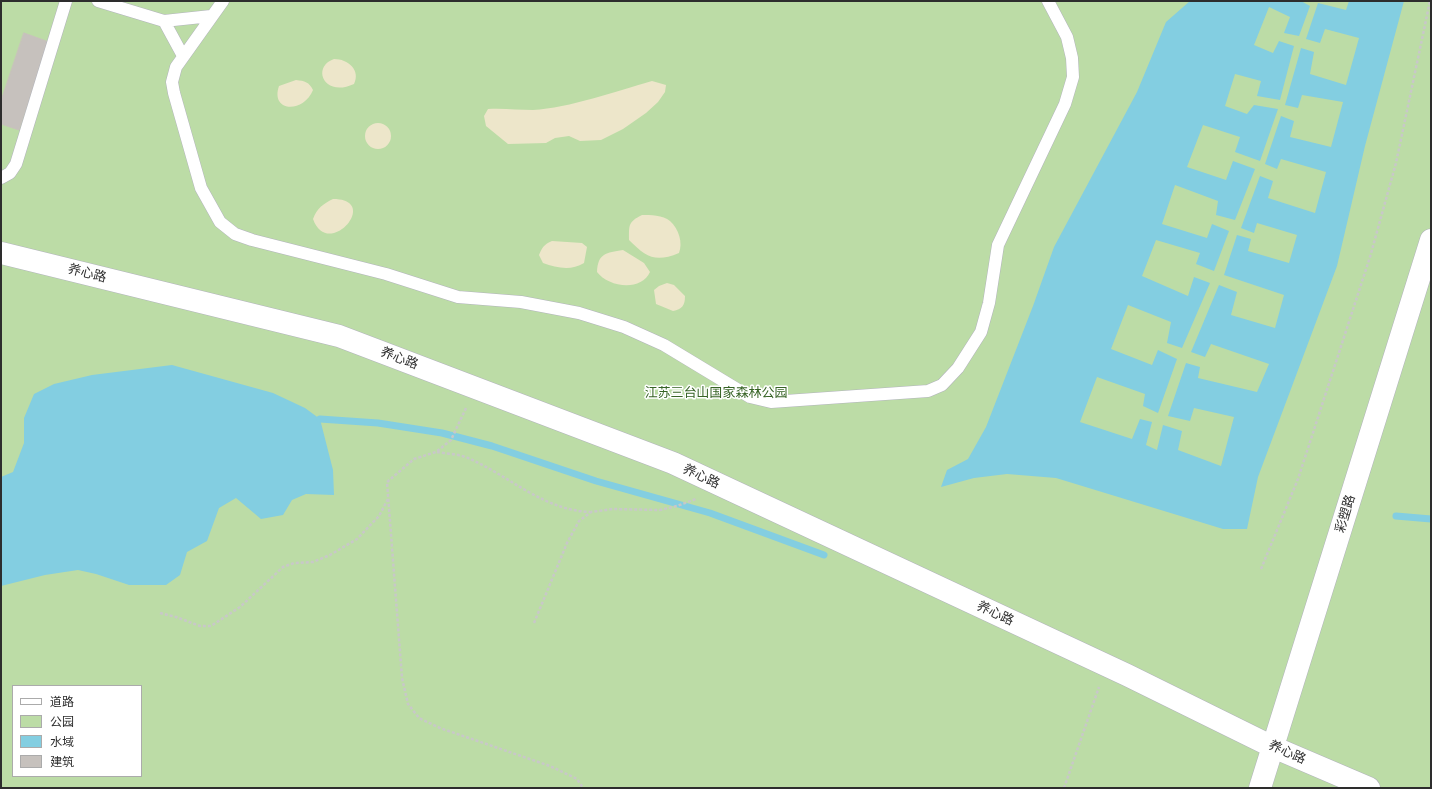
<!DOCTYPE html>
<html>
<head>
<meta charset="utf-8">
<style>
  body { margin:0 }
  #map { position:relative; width:1432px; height:789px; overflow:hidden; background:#ede8e2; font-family:"Sofia Sans Condensed","Noto Sans SC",sans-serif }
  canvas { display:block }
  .frame { position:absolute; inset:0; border:2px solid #2d2d2d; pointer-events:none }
  .legend { position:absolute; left:12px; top:685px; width:130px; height:92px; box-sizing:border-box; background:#fff; border:1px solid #ababab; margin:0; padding:5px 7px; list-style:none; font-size:12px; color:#2d2d2d }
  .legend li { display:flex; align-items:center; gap:8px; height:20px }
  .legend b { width:20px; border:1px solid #ababab }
</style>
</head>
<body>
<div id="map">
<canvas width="1432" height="789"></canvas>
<div class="frame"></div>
<ul class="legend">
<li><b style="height:5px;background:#fff"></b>道路</li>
<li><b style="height:11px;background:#bcdca6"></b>公园</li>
<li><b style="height:11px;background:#83cee1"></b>水域</li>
<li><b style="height:11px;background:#c6c1bd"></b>建筑</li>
</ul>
</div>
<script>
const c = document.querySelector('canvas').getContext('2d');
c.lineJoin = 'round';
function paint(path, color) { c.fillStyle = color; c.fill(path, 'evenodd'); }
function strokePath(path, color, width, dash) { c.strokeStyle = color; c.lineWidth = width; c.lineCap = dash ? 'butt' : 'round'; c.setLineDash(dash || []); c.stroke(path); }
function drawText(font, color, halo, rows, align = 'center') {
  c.font = font + ' "Sofia Sans Condensed","Noto Sans SC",sans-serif'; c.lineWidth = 3; c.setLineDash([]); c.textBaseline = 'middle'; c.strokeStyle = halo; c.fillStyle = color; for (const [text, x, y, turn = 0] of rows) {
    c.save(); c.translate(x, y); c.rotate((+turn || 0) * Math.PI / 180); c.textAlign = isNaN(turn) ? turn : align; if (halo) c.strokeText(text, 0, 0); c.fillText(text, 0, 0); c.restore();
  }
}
const green = new Path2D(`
  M 1,1 L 1431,1 L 1431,788 L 1,788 ZM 13,686 L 141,686 L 141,776 L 13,776 Z`);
const sand = new Path2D(`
  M 334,59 C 348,59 361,70 354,84 C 324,98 311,67 334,59 Z
  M 296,80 C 305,81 309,82 313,90 C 303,114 270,112 279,86 Z
  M 652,81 L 666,85 L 665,92 L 658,102 L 646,113 L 623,129 L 601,140 L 580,141 L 569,136 L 555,138 L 546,143 L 508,144 L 486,126 L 484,116 L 488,109 C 503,108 518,110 533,110 C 569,108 617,91 652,81 Z
  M365 136a13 13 0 1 1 26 0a13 13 0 1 1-26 0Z
  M 333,199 C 382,199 328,261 313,219 C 317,208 323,204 333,199 Z
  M 642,215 C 650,215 663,215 670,221 C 679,229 683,243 679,253 C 655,263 646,257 629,240 C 629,225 628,222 642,215 Z
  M 552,241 L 582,243 L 587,247 L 584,263 C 571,271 557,268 543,263 L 539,255 C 542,248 544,244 552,241 Z
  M 623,250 L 644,263 L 650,272 C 641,292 608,287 597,272 C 598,253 606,253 623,250 Z
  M 667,283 L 674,285 L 685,296 C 685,306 682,309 673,311 L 656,304 L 654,290 L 659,286 Z`);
const water = new Path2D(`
  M 1190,1 L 1301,1 L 1310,6 L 1299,36 L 1284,33 L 1290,17 L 1269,7 L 1254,45 L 1273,53 L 1279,41 L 1294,46 L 1280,100 L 1257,96 L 1261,81 L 1235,74 L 1225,106 L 1247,114 L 1254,105 L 1278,109 L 1260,161 L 1235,152 L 1240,137 L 1203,125 L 1187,167 L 1226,180 L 1233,161 L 1255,169 L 1235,220 L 1216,215 L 1218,201 L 1175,185 L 1162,224 L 1207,238 L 1212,224 L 1229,231 L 1214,271 L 1196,264 L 1200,253 L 1156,240 L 1142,276 L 1188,296 L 1194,277 L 1210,283 L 1182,348 L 1167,343 L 1171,322 L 1128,305 L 1111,349 L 1152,365 L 1158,350 L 1177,359 L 1158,413 L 1143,406 L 1145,394 L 1097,377 L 1080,422 L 1132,439 L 1140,419 L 1152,422 L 1146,445 L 1157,450 L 1163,425 L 1182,431 L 1178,450 L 1221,466 L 1234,417 L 1194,408 L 1190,421 L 1168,416 L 1186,363 L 1200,367 L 1198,378 L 1257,392 L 1269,364 L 1211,344 L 1205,357 L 1191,352 L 1219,285 L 1237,292 L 1231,315 L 1275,328 L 1284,295 L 1224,275 L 1237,235 L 1251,239 L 1248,251 L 1289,263 L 1297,235 L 1257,223 L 1254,233 L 1241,228 L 1260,176 L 1273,181 L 1268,198 L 1315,213 L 1326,172 L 1281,159 L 1277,169 L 1265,164 L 1281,116 L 1294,121 L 1290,137 L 1331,147 L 1343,102 L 1302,95 L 1298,108 L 1285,105 L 1301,48 L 1314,52 L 1310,74 L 1346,85 L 1359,38 L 1325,29 L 1320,43 L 1306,39 L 1318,3 L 1346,10 L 1349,1 L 1404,1 L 1365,146 L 1337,266 L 1258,477 L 1247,529 L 1223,529 L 1056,478 L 1007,474 L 974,478 L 941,487 L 947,470 L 968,459 L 986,427 L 1033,306 L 1054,247 L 1137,92 L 1166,22 Z
  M 172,365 L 273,393 L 305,408 L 320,419 L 333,470 L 334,495 L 306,494 L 292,500 L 283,515 L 261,519 L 236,498 L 219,508 L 207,541 L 187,552 L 180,575 L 166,585 L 129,585 L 96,574 L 78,570 L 45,575 L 1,586 L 1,477 L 13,472 L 24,443 L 24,418 L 34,394 L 54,384 L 92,375 Z`);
const stream = new Path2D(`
  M 320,419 L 378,423 L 442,433 L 492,446 L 596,481 L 710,513 L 824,555
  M 1396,516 L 1431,519`);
const building = new Path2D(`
  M 24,33 L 49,42 L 19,130 L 1,124 L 1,101 Z`);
const path = new Path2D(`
  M 466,408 L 451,440 L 436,452 L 414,459 L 387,482 L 402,678 L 408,704 L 419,718 L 440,728 L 550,766 L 577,779 L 583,788
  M 437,452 C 447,454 461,454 470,459 C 511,477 543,510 590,512
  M 1261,569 L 1298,479 L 1370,257 L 1396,163 L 1430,1
  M 160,613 L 176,617 L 200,626 L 211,626 L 240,607 L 283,567 L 294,563 L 313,562 L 330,555 L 357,539 L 379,516 L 388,499
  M 534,623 L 567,543 L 579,521 L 591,512 L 613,509 L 660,510 L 677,506 L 696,499
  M 1064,788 L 1099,687`);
const service = new Path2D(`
  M 98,1 L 164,21
  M 223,1 L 176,67 L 172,82 L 174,93 L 201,188 L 220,222 L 235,234 L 252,240 L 386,274 L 458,297 L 521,302 L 579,313 L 624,327 L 664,345 L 750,397 L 771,402 L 928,391 L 942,385 L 958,368 L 981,332 L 989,303 L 998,245 L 1065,104 L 1073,77 L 1072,58 L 1067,37 L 1048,1
  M 183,56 L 164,21 L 211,16
  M 1,178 L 10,173 L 16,164 L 66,1`);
const minor = new Path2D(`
  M 1,253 L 339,336 L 673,463 L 1127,675 L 1273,747 L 1369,788
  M 1260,788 L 1431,240`);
const streetNames = [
  ["养心路",87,274,14],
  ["养心路",399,359,21],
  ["养心路",701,477,25],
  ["彩塑路",1346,514,-73],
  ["养心路",995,614,25],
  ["养心路",1287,753,24]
];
const parkNames = [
  ["江苏三台山国家森林公园",716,394]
];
paint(green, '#bcdca6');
paint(sand, '#ede6ca');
paint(water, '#83cee1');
strokePath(stream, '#83cee1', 7);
paint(building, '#c6c1bd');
strokePath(building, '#c8c3bb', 1);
strokePath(service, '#b2b4bc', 13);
strokePath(minor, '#b2b4bc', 23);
strokePath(path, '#c8c8c8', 2.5, [3, 2]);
strokePath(service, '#fff', 12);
strokePath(minor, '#fff', 22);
drawText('13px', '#2d2d2d', '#fff', streetNames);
drawText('13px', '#366325', '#fff', parkNames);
</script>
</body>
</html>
